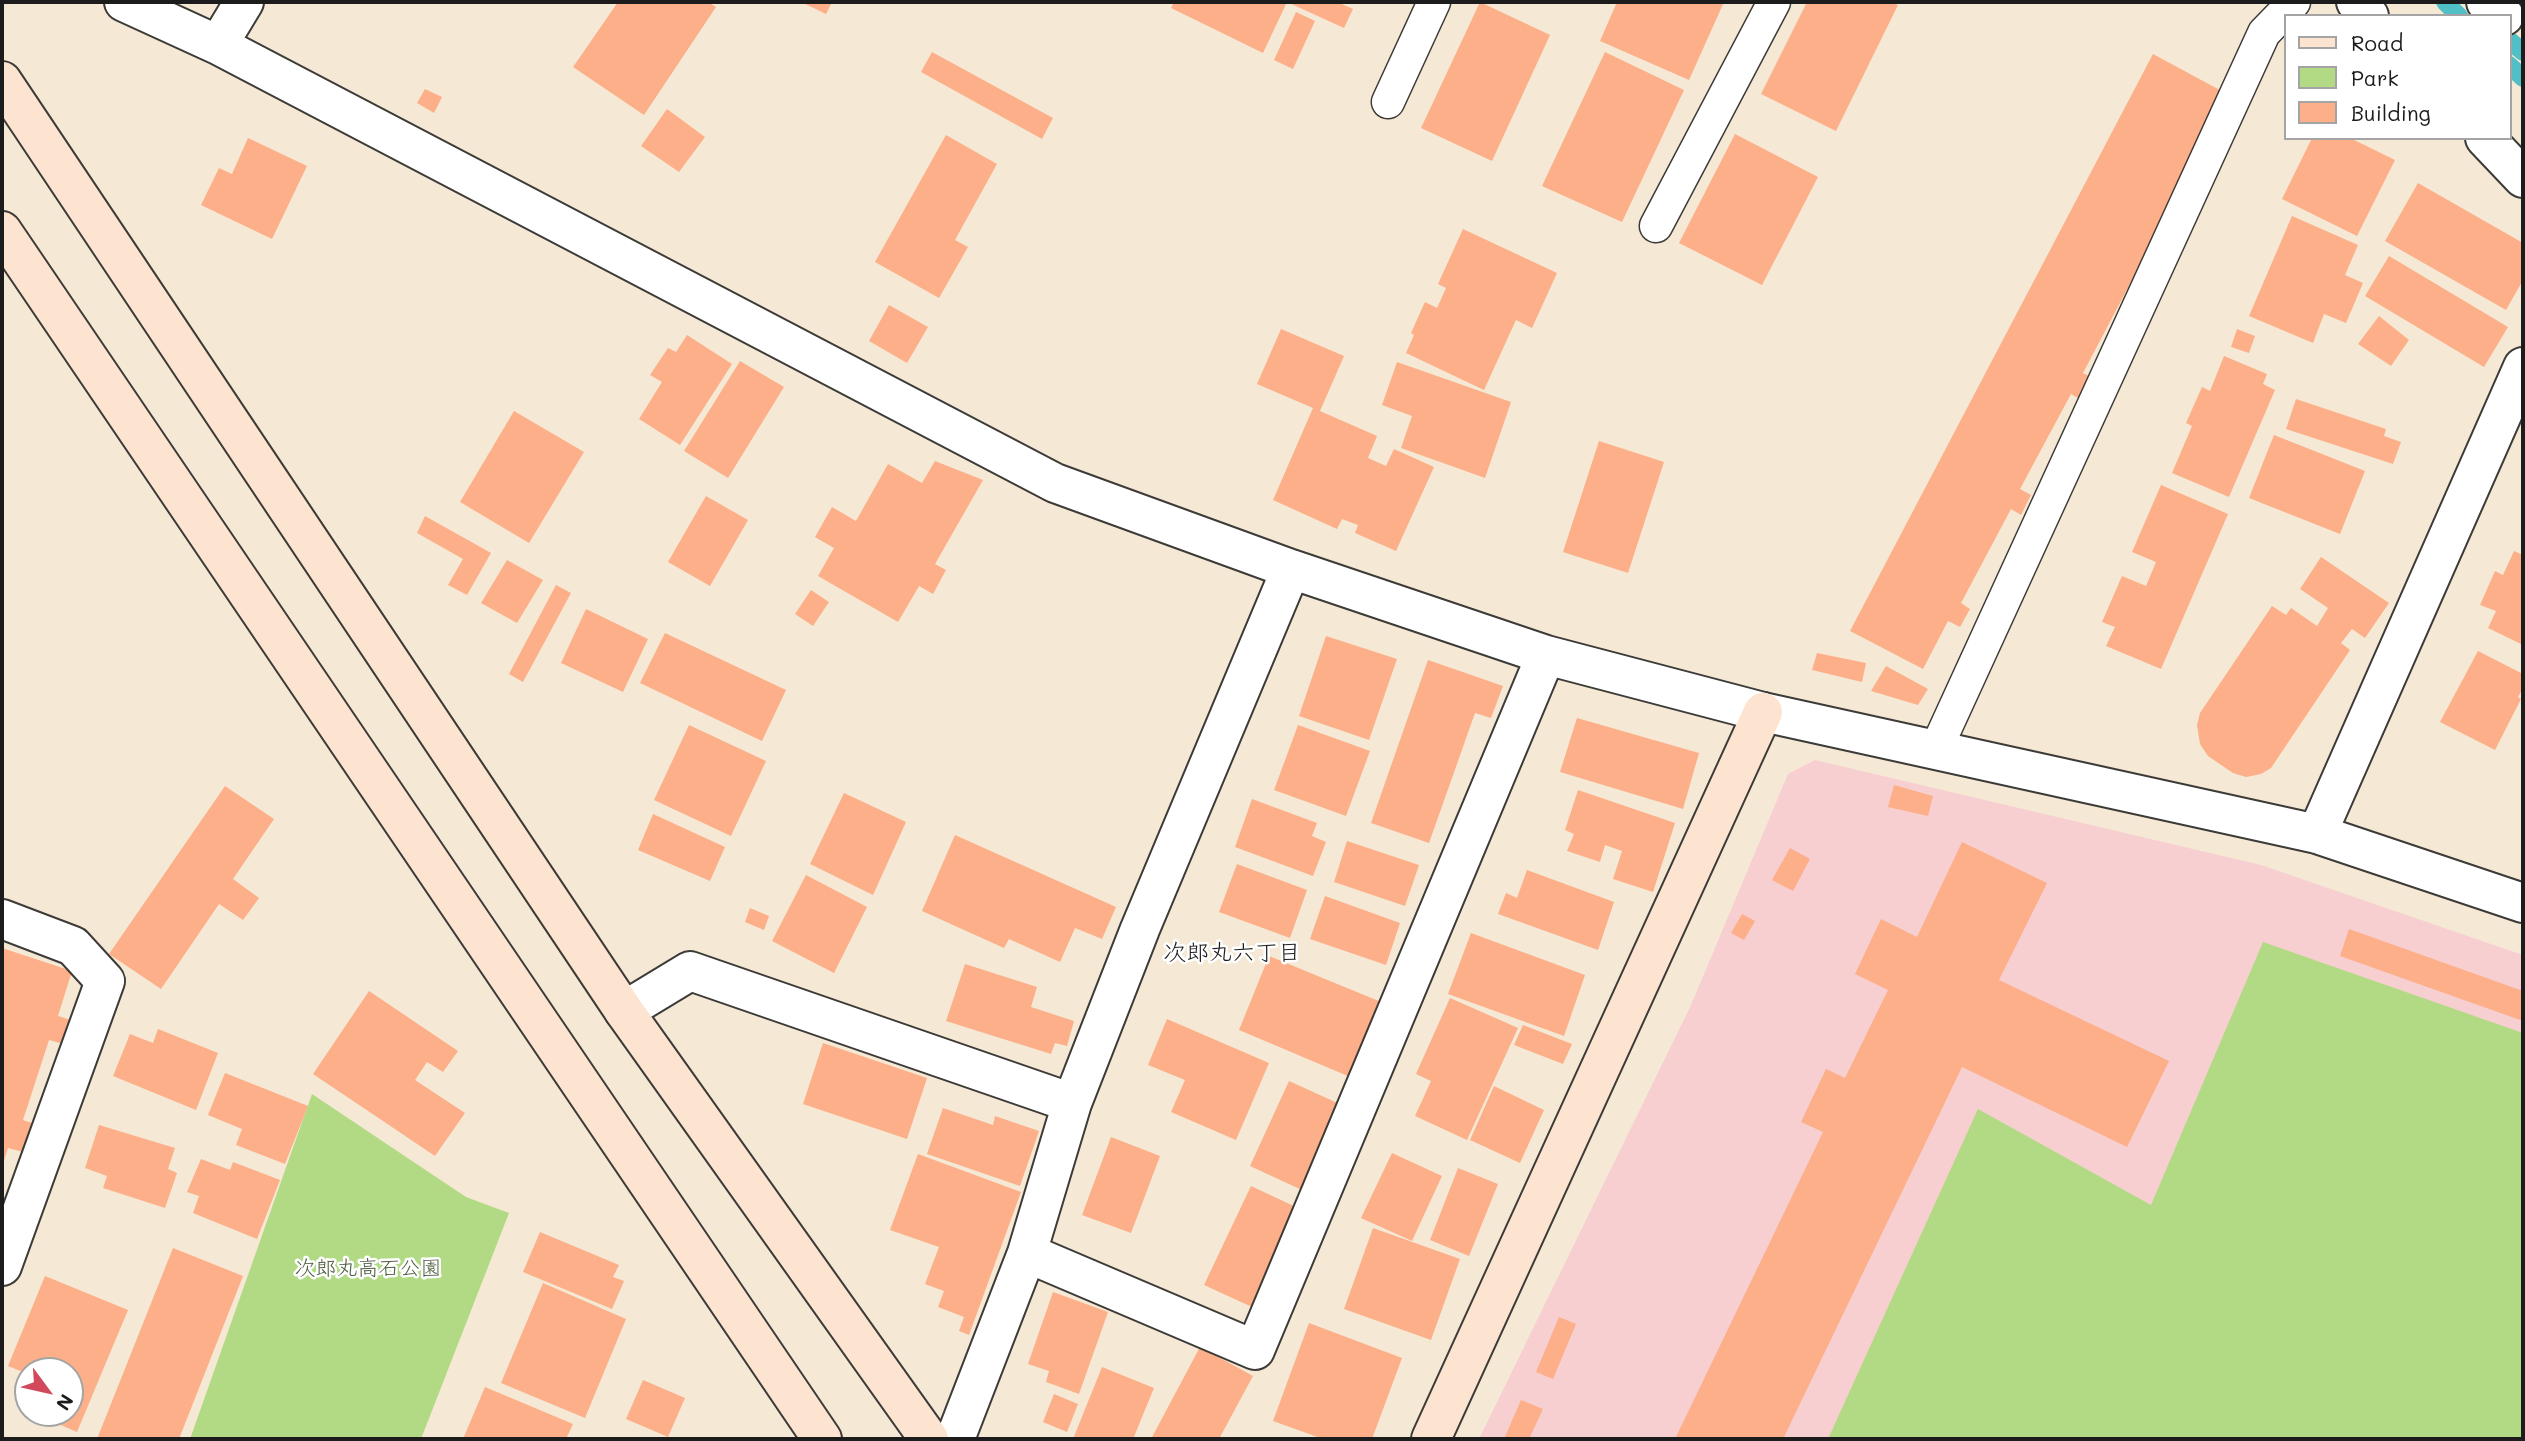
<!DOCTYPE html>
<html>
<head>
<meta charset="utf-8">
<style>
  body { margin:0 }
  #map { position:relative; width:2525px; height:1441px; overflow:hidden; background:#f5e9d5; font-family:Mali,sans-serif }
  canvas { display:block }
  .frame { position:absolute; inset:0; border:4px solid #1c1c1c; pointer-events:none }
  .legend { position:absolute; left:2284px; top:14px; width:228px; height:126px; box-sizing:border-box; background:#fff; border:2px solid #a4a4a4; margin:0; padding:9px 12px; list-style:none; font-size:21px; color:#1c1c1c }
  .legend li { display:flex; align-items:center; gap:14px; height:35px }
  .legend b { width:35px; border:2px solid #a4a4a4 }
  .north { position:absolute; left:14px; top:1357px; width:70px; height:70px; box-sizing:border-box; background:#fff; border:2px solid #a4a4a4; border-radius:50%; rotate:123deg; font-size:19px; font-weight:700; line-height:28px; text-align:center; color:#1c1c1c }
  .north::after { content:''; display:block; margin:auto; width:24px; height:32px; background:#d1495b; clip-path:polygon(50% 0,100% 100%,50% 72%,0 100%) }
</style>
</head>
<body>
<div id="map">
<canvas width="2525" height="1441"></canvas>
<div class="frame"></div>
<ul class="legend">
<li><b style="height:9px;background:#fde4d1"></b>Road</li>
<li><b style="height:19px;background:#b2da84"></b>Park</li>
<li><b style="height:19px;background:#fcaf88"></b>Building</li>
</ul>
<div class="north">N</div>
</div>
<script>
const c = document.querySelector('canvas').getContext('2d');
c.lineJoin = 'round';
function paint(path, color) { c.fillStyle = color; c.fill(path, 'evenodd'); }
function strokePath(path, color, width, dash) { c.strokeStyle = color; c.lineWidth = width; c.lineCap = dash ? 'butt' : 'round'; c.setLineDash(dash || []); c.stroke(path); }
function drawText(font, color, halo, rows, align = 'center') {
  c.font = font + ' Mali,"Klee One",sans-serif'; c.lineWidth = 5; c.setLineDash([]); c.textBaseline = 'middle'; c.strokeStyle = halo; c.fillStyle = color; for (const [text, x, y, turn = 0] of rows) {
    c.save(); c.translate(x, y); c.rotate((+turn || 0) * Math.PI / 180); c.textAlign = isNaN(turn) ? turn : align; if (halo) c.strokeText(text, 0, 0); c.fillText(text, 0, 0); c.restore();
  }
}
const built = new Path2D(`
  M 1815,760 L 2261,865 L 2523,955 L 2523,1439 L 1479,1439 L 1691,1005 L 1788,774 Z`);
const green = new Path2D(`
  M 2263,942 L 2523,1033 L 2523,1439 L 1828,1439 L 1978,1109 L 2151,1205 Z
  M 312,1094 L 466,1197 L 509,1213 L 421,1439 L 190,1439 Z`);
const stream = new Path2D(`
  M 2445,2 L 2459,16
  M 2509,40 L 2523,52
  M 2509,65 L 2523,78`);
const building = new Path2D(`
  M 618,2 L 708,2 L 716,7 L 644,115 L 573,67 Z
  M 801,2 L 832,2 L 826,14 Z
  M 1174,2 L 1337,2 L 1353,9 L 1344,28 L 1287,2 L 1263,53 L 1171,8 Z
  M 1480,2 L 1550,35 L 1492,161 L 1421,128 Z
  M 1617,2 L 1724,2 L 1689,80 L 1600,41 Z
  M 1807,2 L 1892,2 L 1898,5 L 1836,131 L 1761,94 Z
  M 1296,12 L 1315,21 L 1293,69 L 1274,60 Z
  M 932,52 L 1053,118 L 1042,139 L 921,72 Z
  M 1605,52 L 1684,90 L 1622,222 L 1542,186 Z
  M 2153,54 L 2229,95 L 2142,258 L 2152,263 L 2141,285 L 2132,280 L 2083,373 L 2091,377 L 2080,399 L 2071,394 L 2020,489 L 2031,495 L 2021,515 L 2011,509 L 1961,603 L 1970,609 L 1960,627 L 1948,621 L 1923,669 L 1850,631 Z
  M 425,89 L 442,97 L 434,113 L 417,103 Z
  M 667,109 L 705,137 L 679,172 L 641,146 Z
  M 1735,134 L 1818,177 L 1762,285 L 1679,243 Z
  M 946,135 L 997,164 L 955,240 L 968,247 L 939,298 L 875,262 Z
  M 248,138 L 307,166 L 272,239 L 201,205 L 219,168 L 232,174 Z
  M 2312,138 L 2350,138 L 2395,160 L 2357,236 L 2282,199 Z
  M 2418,183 L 2523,243 L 2523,280 L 2506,310 L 2385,241 Z
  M 2292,216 L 2358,245 L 2345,275 L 2363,283 L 2346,323 L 2324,314 L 2313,343 L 2249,316 Z
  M 1463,229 L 1557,273 L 1532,328 L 1516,320 L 1484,390 L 1406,353 L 1414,335 L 1411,333 L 1425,302 L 1437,308 L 1446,288 L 1438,284 Z
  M 2389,256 L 2508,327 L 2484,367 L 2365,296 Z
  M 889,305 L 928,327 L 907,363 L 869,341 Z
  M 2379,316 L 2409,340 L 2391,366 L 2358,344 Z
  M 1281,329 L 1344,356 L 1320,411 L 1377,436 L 1368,458 L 1386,466 L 1394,449 L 1434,467 L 1396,551 L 1355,533 L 1358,525 L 1342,519 L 1337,529 L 1273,500 L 1313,408 L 1257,384 Z
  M 2237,329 L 2255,336 L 2249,353 L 2231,347 Z
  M 687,335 L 732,364 L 680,445 L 639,419 L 662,382 L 650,375 L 668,348 L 676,352 Z
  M 2224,356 L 2267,374 L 2263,384 L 2275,390 L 2229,497 L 2172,473 L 2192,426 L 2186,423 L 2202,387 L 2210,391 Z
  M 740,361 L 784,387 L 728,478 L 684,451 Z
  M 1397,362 L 1511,402 L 1485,478 L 1401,448 L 1412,416 L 1382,405 Z
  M 2296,399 L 2386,429 L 2384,436 L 2401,442 L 2393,464 L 2286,429 Z
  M 514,411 L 584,452 L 529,543 L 460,502 Z
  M 2274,435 L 2365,471 L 2340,534 L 2249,498 Z
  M 1599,441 L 1664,462 L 1628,573 L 1563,552 Z
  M 935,461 L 983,480 L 935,564 L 946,570 L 933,594 L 919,586 L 898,622 L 818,576 L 834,548 L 815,537 L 832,507 L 856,521 L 888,464 L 922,483 Z
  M 2161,485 L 2228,514 L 2161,669 L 2106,646 L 2115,627 L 2102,622 L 2122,576 L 2146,586 L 2156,562 L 2132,552 Z
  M 706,496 L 748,520 L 710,586 L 668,562 Z
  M 425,516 L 491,553 L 467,595 L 448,585 L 463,559 L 417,533 Z
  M 2514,551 L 2523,555 L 2523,645 L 2488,628 L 2496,611 L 2480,605 L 2495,571 L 2503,575 Z
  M 2321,557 L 2389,603 L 2365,638 L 2352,629 L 2341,643 L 2350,650 L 2271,768 L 2261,774 L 2246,777 L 2233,773 L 2208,756 L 2200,744 L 2197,725 L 2200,713 L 2272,606 L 2286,615 L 2291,608 L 2317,626 L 2328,608 L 2300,589 Z
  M 507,560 L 543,580 L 517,623 L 481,603 Z
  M 556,585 L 571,593 L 523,682 L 509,674 Z
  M 811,590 L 829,602 L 813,626 L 795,614 Z
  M 586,609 L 648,639 L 623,692 L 561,663 Z
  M 665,633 L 786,690 L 762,741 L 640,683 Z
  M 1326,636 L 1397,659 L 1369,740 L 1299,716 Z
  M 2478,651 L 2523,674 L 2523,688 L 2518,697 L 2521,699 L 2495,750 L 2440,722 Z
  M 1817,653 L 1866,663 L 1862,682 L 1812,670 Z
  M 1428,660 L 1503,686 L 1491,718 L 1475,713 L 1429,843 L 1371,823 Z
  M 1886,666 L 1928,689 L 1918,705 L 1871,691 Z
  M 1577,718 L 1699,753 L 1683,809 L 1560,772 Z
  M 689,725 L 766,761 L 731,836 L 654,800 Z
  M 1298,725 L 1370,751 L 1346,816 L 1274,790 Z
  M 1894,785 L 1933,796 L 1928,816 L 1888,807 Z
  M 225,786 L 274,819 L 233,879 L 259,898 L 243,920 L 219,904 L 161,989 L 109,954 Z
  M 1578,790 L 1675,823 L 1653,892 L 1613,879 L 1622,851 L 1605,845 L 1600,862 L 1567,851 L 1574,834 L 1565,830 Z
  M 844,793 L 906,822 L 873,895 L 810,864 Z
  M 1252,799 L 1317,823 L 1312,836 L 1326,842 L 1313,876 L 1235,847 Z
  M 653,814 L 725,847 L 710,881 L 638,850 Z
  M 955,835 L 1116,907 L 1102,939 L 1075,928 L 1060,962 L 1009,939 L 1004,948 L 922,911 Z
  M 1347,841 L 1419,865 L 1405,906 L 1334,882 Z
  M 1962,842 L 2047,883 L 1999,980 L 2169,1061 L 2127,1147 L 1962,1067 L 1783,1439 L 1675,1439 L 1823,1132 L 1801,1122 L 1826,1069 L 1845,1078 L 1888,990 L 1855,974 L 1881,919 L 1917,937 Z
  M 1790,848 L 1810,859 L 1793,891 L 1772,880 Z
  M 1237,864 L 1307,890 L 1290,938 L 1219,912 Z
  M 1527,870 L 1614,902 L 1598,950 L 1498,914 L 1506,893 L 1517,898 Z
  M 806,875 L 867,907 L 834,973 L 772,941 Z
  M 1325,896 L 1400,923 L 1386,965 L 1310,939 Z
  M 750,908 L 769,916 L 764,930 L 745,922 Z
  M 1742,914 L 1755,921 L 1744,940 L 1731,933 Z
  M 2349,929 L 2523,991 L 2523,1021 L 2340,956 Z
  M 1471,933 L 1585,975 L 1564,1036 L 1448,994 Z
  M 2,948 L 72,971 L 58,1016 L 71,1020 L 63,1044 L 49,1040 L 23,1120 L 32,1123 L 23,1152 L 8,1148 L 2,1167 Z
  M 1269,956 L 1391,1006 L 1362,1082 L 1239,1030 Z
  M 965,964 L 1037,987 L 1031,1007 L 1074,1021 L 1067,1046 L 1055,1043 L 1051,1054 L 946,1021 Z
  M 369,991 L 458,1051 L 443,1072 L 427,1062 L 415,1080 L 465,1113 L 435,1156 L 313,1074 Z
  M 1450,998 L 1518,1028 L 1467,1140 L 1415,1116 L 1431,1081 L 1416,1074 Z
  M 1167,1019 L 1269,1063 L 1236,1140 L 1171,1112 L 1185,1080 L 1148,1065 Z
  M 1523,1025 L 1572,1044 L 1563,1064 L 1514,1045 Z
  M 158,1029 L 218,1053 L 196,1110 L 113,1076 L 130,1034 L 153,1043 Z
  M 823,1043 L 927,1078 L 907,1139 L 803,1104 Z
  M 225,1073 L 308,1106 L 285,1164 L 236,1145 L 242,1129 L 208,1115 Z
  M 1289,1081 L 1344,1106 L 1304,1191 L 1250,1166 Z
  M 1494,1086 L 1544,1110 L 1520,1163 L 1470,1140 Z
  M 943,1108 L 993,1125 L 995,1116 L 1039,1131 L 1020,1186 L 927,1154 Z
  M 99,1125 L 175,1148 L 168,1169 L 177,1173 L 165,1208 L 103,1188 L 107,1176 L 85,1168 Z
  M 1111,1137 L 1160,1156 L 1131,1233 L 1082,1215 Z
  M 1392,1153 L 1442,1176 L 1412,1241 L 1361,1218 Z
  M 918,1154 L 1021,1192 L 969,1335 L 959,1331 L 964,1317 L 938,1307 L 944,1291 L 925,1284 L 939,1247 L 890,1230 Z
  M 201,1159 L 230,1170 L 233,1162 L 280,1180 L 257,1239 L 193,1213 L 199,1196 L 187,1192 Z
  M 1458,1168 L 1498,1184 L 1469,1256 L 1430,1240 Z
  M 1251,1186 L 1298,1208 L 1252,1307 L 1204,1285 Z
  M 1373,1228 L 1460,1259 L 1431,1340 L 1344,1309 Z
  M 540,1232 L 619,1265 L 613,1277 L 624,1281 L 612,1309 L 523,1272 Z
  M 173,1248 L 243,1276 L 179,1439 L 97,1439 Z
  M 45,1276 L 128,1310 L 77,1432 L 33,1413 L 70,1413 L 70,1371 L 28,1371 L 28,1374 L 8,1366 Z
  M 543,1283 L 626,1319 L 585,1418 L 501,1383 Z
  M 1053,1292 L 1108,1312 L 1079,1394 L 1046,1382 L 1049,1371 L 1028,1364 Z
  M 1559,1317 L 1576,1324 L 1553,1379 L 1536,1372 Z
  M 1309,1323 L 1402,1358 L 1372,1439 L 1323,1439 L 1273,1421 Z
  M 1200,1347 L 1253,1376 L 1219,1439 L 1151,1439 Z
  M 1102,1367 L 1154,1388 L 1133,1439 L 1073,1439 Z
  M 643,1380 L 685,1398 L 668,1437 L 626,1419 Z
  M 485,1387 L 573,1424 L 566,1439 L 463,1439 Z
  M 1054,1394 L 1078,1404 L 1067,1432 L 1043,1422 Z
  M 1521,1400 L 1543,1409 L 1529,1439 L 1504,1439 Z`);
const lane = new Path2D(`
  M 1388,102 L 1434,2
  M 1656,226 L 1774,2
  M 1936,749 L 2264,33 L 2294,2`);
const street = new Path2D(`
  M 124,2 L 218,45 L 1055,483 L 1291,569 L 1546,655 L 1763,712 L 2317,834 L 2523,903
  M 2356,2 L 2369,16
  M 2486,2 L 2504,16
  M 218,45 L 244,2
  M 2485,138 L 2523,178
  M 2317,834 L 2523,367
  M 2,919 L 73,946 L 105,981 L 2,1266
  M 624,1011 L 690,971 L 1072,1103
  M 1027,1253 L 1255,1350 L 1546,655
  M 955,1439 L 1027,1253 L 1072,1103 L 1140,929 L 1291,569`);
const secondary = new Path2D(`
  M 2,81 L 624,1011 L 929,1439
  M 2,231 L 822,1439
  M 1431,1439 L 1763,712`);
const parkNames = [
  ["次郎丸高石公園",368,1269]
];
const neighbourhoodNames = [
  ["次郎丸六丁目",1232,953]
];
paint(built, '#f7cfd0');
paint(green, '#b2da84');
strokePath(stream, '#51bfc6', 18);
paint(building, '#fcaf88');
strokePath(lane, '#3d3b38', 35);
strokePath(street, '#3d3b38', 42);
strokePath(secondary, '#3d3b38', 42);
strokePath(lane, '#fff', 32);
strokePath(street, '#fff', 38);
strokePath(secondary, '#fde4d1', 38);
drawText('21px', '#505e40', '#fff', parkNames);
drawText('23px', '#1c1c1c', '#fff', neighbourhoodNames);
</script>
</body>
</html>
